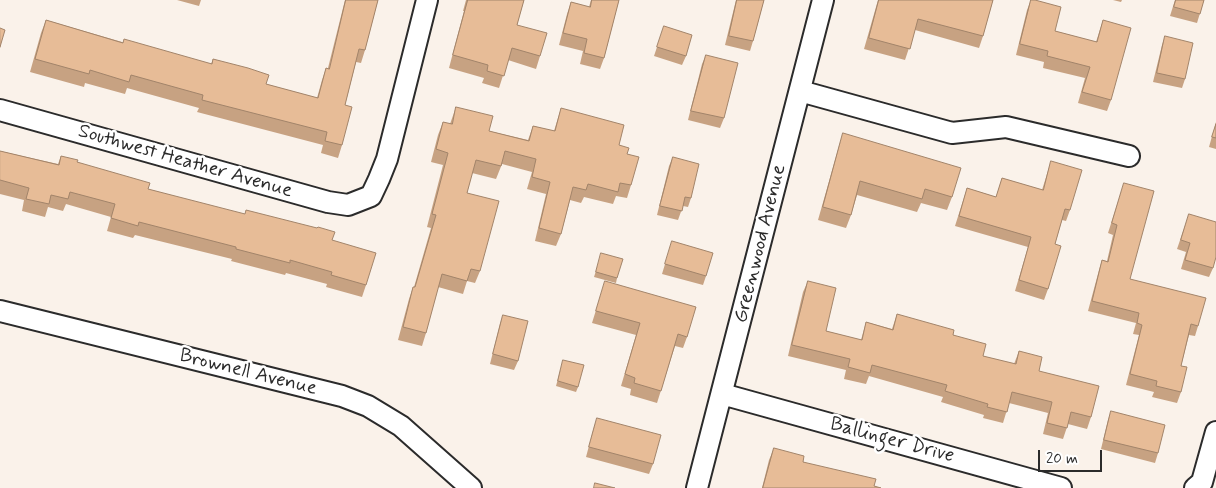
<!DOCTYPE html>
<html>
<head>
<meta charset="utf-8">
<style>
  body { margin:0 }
  #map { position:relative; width:1216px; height:488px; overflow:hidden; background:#faf2ea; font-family:Mynerve,sans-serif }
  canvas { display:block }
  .scale { position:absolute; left:1038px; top:450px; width:64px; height:22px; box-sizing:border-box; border:2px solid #2b2b2b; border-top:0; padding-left:6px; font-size:15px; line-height:18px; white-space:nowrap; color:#2b2b2b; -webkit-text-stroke:4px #fff; paint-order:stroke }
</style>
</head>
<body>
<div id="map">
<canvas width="1216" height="488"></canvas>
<div class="scale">20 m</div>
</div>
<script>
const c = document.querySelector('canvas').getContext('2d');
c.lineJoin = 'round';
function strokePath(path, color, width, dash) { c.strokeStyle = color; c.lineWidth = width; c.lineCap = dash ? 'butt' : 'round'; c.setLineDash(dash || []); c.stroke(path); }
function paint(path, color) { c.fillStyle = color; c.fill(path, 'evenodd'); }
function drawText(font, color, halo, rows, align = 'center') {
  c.font = font + ' Mynerve,sans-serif'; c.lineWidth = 5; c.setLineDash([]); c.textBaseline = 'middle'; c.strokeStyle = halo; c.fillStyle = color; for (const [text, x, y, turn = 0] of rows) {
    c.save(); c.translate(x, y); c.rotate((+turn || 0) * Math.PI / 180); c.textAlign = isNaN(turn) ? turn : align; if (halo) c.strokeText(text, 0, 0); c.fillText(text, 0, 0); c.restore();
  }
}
const minor = new Path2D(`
  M 800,91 L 952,133 L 1006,127 L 1129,156
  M 0,110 L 328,202 L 348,205 L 371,196 L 379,179 L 387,159 L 427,0
  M 0,311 L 342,396 L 368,406 L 401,426 L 471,488
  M 722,394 L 1061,488
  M 697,488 L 823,0
  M 1195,488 L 1202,482 L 1216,432`);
const wall = new Path2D(`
  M 177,0 L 201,0 L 199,6 Z
  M 345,0 L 378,0 L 365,50 L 361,63 L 356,62 L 345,105 L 342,145 L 338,158 L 321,153 L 323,145 L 197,112 L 199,108 L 127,88 L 125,94 L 85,83 L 84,87 L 30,72 L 41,33 L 46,20 L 122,42 L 211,64 L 213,59 L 266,84 L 317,98 L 322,80 L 326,68 L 328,68 Z
  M 466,0 L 524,0 L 517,25 L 540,56 L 536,69 L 508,60 L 499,88 L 482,83 L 484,78 L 449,68 L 464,11 L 463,11 Z
  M 591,0 L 619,0 L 604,58 L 600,69 L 580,64 L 583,51 L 559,45 L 567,14 L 571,2 L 589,7 Z
  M 736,0 L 764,0 L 753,41 L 750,51 L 725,45 Z
  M 878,0 L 993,0 L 983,36 L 979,48 L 915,30 L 905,60 L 864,49 Z
  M 1031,0 L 1055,31 L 1096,42 L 1103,20 L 1111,100 L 1107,111 L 1078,103 L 1085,78 L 1043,68 L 1044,62 L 1016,55 L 1027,10 Z
  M 1113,0 L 1122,0 L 1121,2 Z
  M 1175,0 L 1204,0 L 1197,23 L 1170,16 Z
  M 664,26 L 686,56 L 682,65 L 654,56 Z
  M 1165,36 L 1185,79 L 1182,88 L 1153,82 L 1162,45 Z
  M 706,55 L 724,118 L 720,128 L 688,120 L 702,64 Z
  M 456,107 L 489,131 L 528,140 L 533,126 L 554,131 L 561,108 L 619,145 L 627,154 L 631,185 L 627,198 L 616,196 L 613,204 L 584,197 L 581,203 L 570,200 L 561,234 L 556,246 L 535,241 L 546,194 L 527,189 L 532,172 L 502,164 L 496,179 L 472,173 L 467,193 L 480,271 L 475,283 L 467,281 L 463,294 L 438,287 L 426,333 L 422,346 L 398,340 L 409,299 L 413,287 L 414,287 L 431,228 L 427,227 L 443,165 L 431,162 L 438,135 L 443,122 L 450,124 Z
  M 1216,122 L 1216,149 L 1209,147 Z
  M 843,133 L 952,197 L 947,210 L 921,203 L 917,212 L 857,195 L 851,215 L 846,228 L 818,220 L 839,146 Z
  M 0,151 L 58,164 L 61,156 L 148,189 L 332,240 L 366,285 L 362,297 L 326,287 L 327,284 L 286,273 L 285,275 L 231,261 L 232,259 L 135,235 L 133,238 L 107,231 L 111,217 L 66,204 L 63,211 L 48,207 L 45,217 L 22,211 L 24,200 L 0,194 Z
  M 673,157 L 691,198 L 688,207 L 683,206 L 678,220 L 657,215 L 669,166 Z
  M 1051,161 L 1070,210 L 1066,221 L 1062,220 L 1055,244 L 1048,289 L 1044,300 L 1015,291 L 1028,247 L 955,226 L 967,188 L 996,197 L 1002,178 L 1042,190 Z
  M 1124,183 L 1130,279 L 1198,326 L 1195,336 L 1189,335 L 1181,366 L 1181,392 L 1177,403 L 1152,397 L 1154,392 L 1126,385 L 1139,335 L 1133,334 L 1136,323 L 1088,311 L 1099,270 L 1102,260 L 1107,261 L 1113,235 L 1108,233 Z
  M 1189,214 L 1213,268 L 1209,277 L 1181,269 L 1186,252 L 1177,249 Z
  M 672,241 L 706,276 L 703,285 L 662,274 Z
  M 600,258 L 617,278 L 616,283 L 594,277 Z
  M 605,281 L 687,337 L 683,348 L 675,346 L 657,403 L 630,395 L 631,389 L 621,386 L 636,335 L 592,323 Z
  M 808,281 L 826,331 L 861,340 L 866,322 L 892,329 L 897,314 L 953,335 L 983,356 L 1014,364 L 1019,351 L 1039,371 L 1091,417 L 1087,429 L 1068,424 L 1063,439 L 1043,434 L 1048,413 L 1009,403 L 1003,423 L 983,418 L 984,415 L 941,402 L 943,397 L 869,376 L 866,384 L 844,379 L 846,370 L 788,356 L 803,292 Z
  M 503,315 L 518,361 L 514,370 L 490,364 L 500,324 Z
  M 563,360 L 578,387 L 576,392 L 556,386 Z
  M 1111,411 L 1158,453 L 1155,463 L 1101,449 L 1108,420 Z
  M 597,418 L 653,464 L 649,474 L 586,457 L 594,427 Z
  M 774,448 L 803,462 L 874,486 L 881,488 L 762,488 L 769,460 Z`);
const building = new Path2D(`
  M 346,0 L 378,0 L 365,50 L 359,49 L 345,105 L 352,107 L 342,145 L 325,141 L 327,132 L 202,100 L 203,95 L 131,75 L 129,82 L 90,70 L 89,74 L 35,59 L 46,20 L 123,43 L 124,39 L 212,64 L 213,59 L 248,68 L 269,75 L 266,84 L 318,98 L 326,68 L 329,69 Z
  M 468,0 L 524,0 L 517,25 L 547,33 L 540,56 L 512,48 L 504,76 L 487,71 L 488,65 L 453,55 Z
  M 592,0 L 619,0 L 604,58 L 584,53 L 587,39 L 563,33 L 571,2 L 590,7 Z
  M 737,0 L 764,0 L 753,41 L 729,36 Z
  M 879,0 L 993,0 L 983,36 L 918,19 L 910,49 L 869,38 Z
  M 1031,0 L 1035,0 L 1061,7 L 1055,31 L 1097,42 L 1103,20 L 1131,28 L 1111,100 L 1082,92 L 1090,67 L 1047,56 L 1048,51 L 1020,44 Z
  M 1176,0 L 1204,0 L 1200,14 L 1174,7 Z
  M 664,26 L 692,35 L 686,56 L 657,47 Z
  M 0,28 L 5,30 L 0,47 Z
  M 1165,36 L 1193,43 L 1185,79 L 1157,73 Z
  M 706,55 L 738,63 L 724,118 L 691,111 Z
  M 456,107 L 493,116 L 489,131 L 529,141 L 533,126 L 555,131 L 561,108 L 624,125 L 619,145 L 629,148 L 627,154 L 639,157 L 631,185 L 620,183 L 618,192 L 588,184 L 586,190 L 573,187 L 561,234 L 539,228 L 550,182 L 532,177 L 536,159 L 505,151 L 501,166 L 476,160 L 467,193 L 499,201 L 480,271 L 471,269 L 467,281 L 442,274 L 426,333 L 403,327 L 413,287 L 415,287 L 436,215 L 432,214 L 448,153 L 436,149 L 443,122 L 452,124 Z
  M 1216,124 L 1216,138 L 1212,137 Z
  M 843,133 L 961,168 L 952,197 L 925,189 L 922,199 L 860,181 L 851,215 L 823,207 Z
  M 0,151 L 59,165 L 61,156 L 78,160 L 77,162 L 150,183 L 148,189 L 245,214 L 246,210 L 317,228 L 318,227 L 335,232 L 332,240 L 376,253 L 366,285 L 331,275 L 332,272 L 290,260 L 290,263 L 236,249 L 236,247 L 139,222 L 138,226 L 111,218 L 115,204 L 70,192 L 68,199 L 51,195 L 49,204 L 26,199 L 29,188 L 0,180 Z
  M 673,157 L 699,164 L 691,198 L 685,197 L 682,211 L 660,206 Z
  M 1051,161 L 1082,170 L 1070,210 L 1065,209 L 1055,244 L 1061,246 L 1048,289 L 1019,280 L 1031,237 L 959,216 L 967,188 L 996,197 L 1002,178 L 1043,190 Z
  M 1124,183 L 1154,191 L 1130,279 L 1206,298 L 1198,326 L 1191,324 L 1181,366 L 1187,367 L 1181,392 L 1156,386 L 1157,381 L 1130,374 L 1142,325 L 1137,323 L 1139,313 L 1092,301 L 1102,260 L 1108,262 L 1117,225 L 1112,223 Z
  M 1189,214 L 1216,222 L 1216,257 L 1213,268 L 1185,260 L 1190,243 L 1181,240 Z
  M 672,241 L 713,253 L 706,276 L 665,264 Z
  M 601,253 L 623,259 L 617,278 L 596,272 Z
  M 605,281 L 696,307 L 687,337 L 678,334 L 661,391 L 634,383 L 635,378 L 625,374 L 640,323 L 596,311 Z
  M 808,281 L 836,288 L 826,331 L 862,340 L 866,322 L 893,330 L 897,314 L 954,330 L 953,335 L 986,344 L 983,356 L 1016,364 L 1019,351 L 1042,357 L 1039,371 L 1099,386 L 1091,417 L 1071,412 L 1067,428 L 1047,423 L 1052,402 L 1012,392 L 1007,412 L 987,407 L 988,404 L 945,391 L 947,385 L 872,365 L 870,373 L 848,367 L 850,359 L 792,345 Z
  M 503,315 L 528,321 L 518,361 L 493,354 Z
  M 563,360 L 584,365 L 578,387 L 558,381 Z
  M 1111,411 L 1165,425 L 1158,453 L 1104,440 Z
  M 597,418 L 661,435 L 653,464 L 589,447 Z
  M 774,448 L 804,456 L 803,462 L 876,479 L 874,486 L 881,488 L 763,488 Z
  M 595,483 L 615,488 L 594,488 Z`);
const streetNames = [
  ["Southwest Heather Avenue",185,162,16],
  ["Greenwood Avenue",761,244,-76],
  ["Brownell Avenue",248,373,14],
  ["Ballinger Drive",892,441,15]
];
strokePath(minor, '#2b2b2b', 24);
strokePath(minor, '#fff', 20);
paint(wall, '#c7a282');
paint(building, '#e7bc97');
strokePath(building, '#a2846a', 1);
drawText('20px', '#2b2b2b', '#fff', streetNames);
</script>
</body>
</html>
